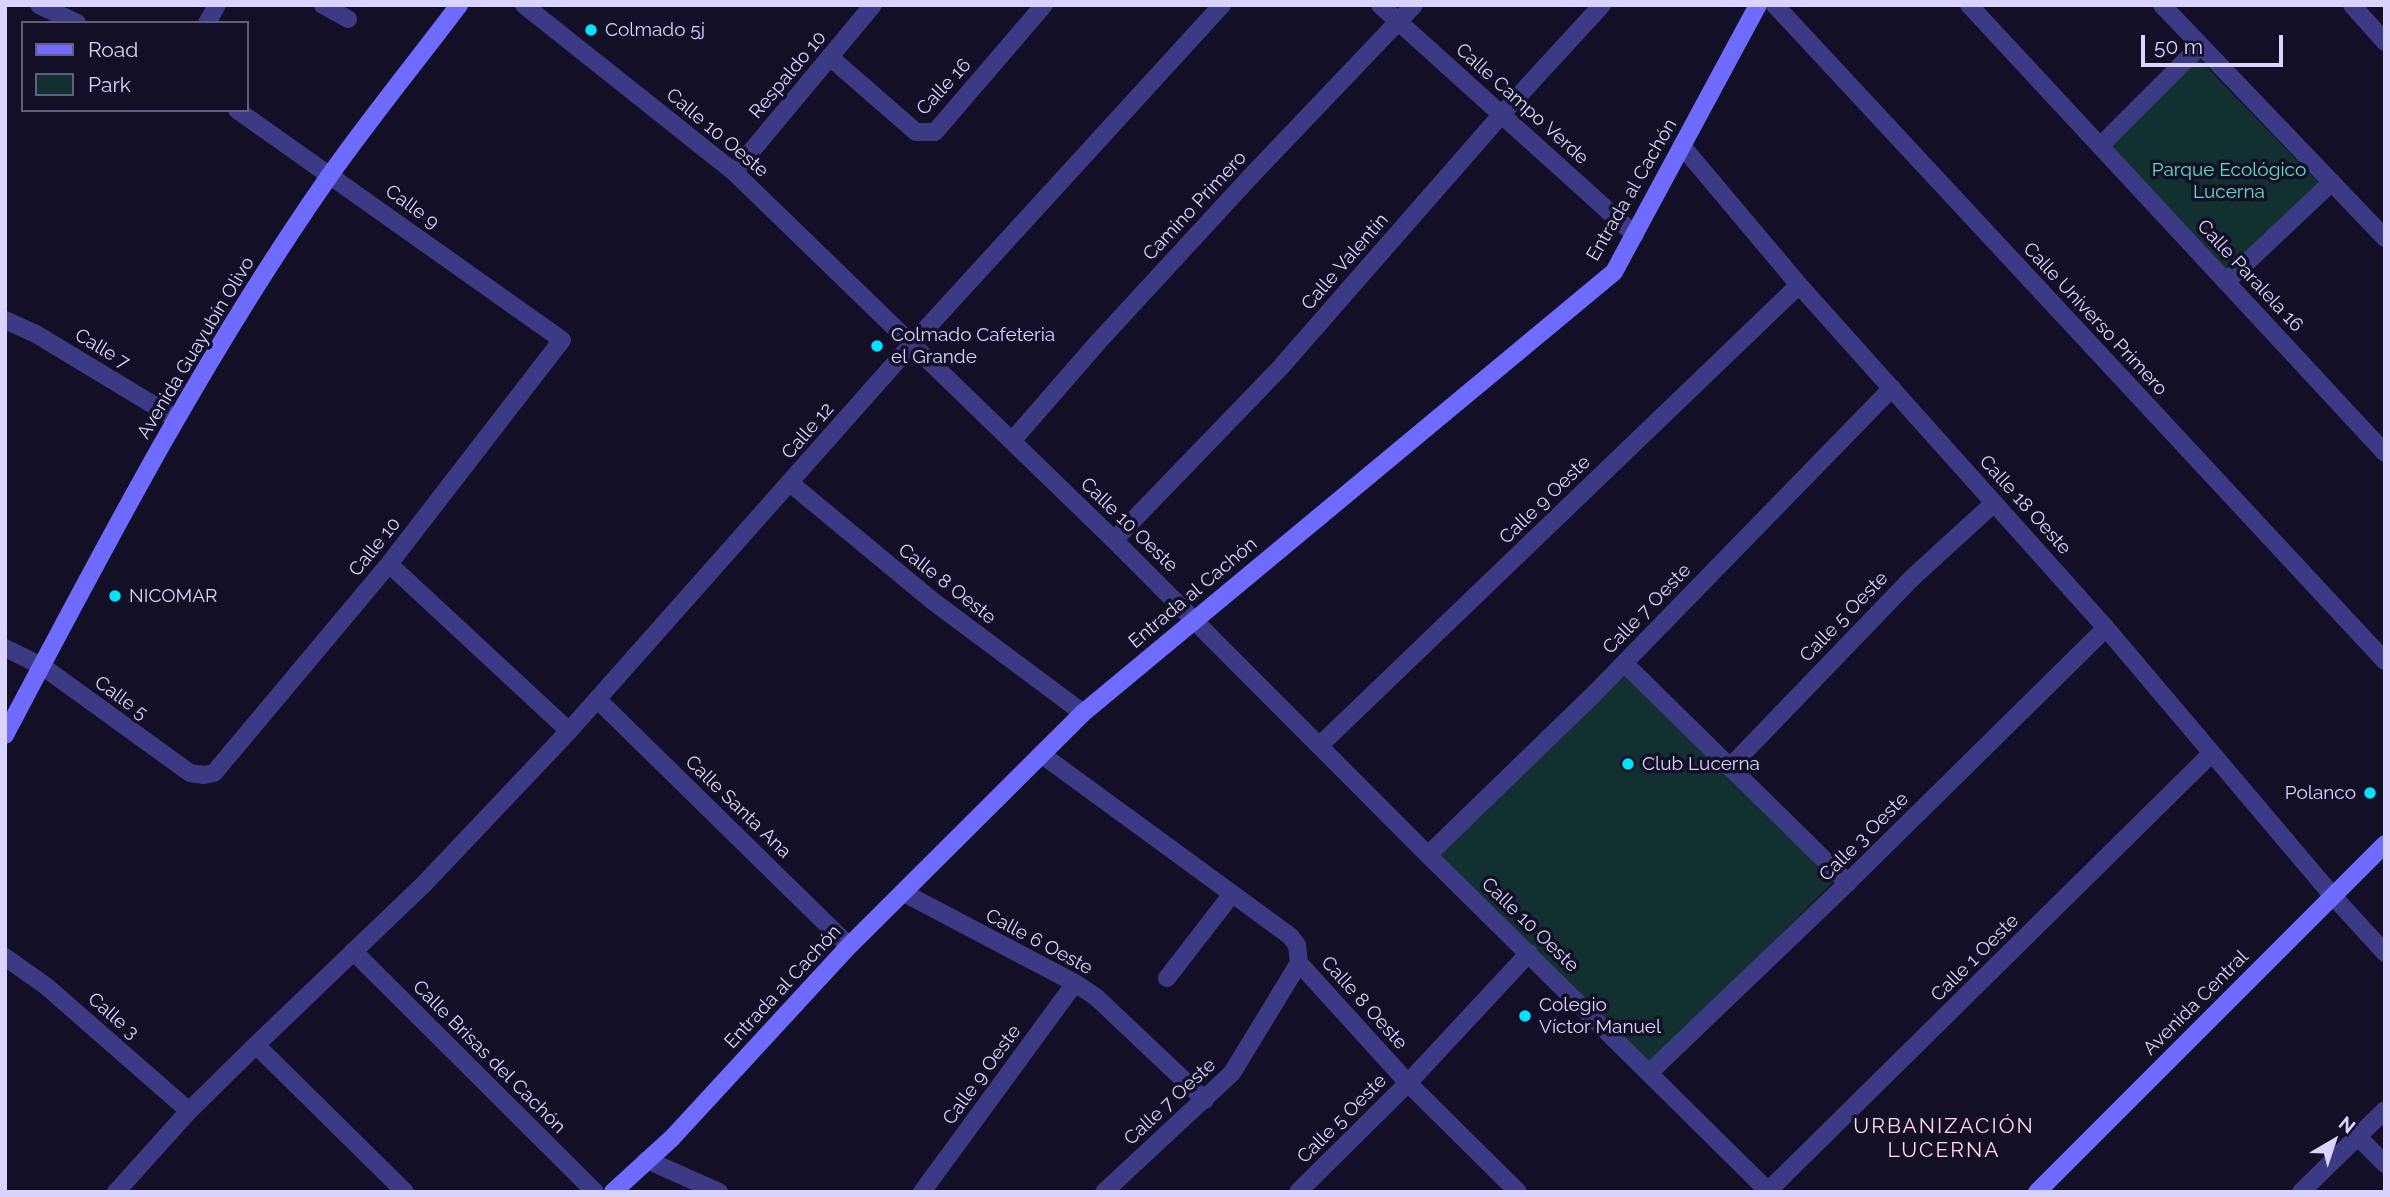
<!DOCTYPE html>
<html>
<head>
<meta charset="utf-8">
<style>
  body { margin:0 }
  #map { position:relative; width:2390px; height:1197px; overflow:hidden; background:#130f26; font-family:Raleway,sans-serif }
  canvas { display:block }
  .frame { position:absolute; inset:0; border:7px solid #d9d4ff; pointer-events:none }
  .legend { position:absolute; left:21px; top:21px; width:228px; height:91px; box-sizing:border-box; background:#130f26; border:2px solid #625e7d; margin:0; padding:9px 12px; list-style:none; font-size:21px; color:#d9d4ff }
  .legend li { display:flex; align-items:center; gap:14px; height:35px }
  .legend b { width:35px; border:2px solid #625e7d }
  .north { position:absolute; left:2299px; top:1106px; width:70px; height:70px; -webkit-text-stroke:5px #130f26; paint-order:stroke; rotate:39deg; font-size:19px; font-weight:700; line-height:28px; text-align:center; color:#d9d4ff }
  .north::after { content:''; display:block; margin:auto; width:24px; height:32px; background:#d9d4ff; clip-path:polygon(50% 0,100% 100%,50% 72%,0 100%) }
  .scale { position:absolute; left:2141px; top:35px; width:142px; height:32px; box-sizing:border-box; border:4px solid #d9d4ff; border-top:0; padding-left:9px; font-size:21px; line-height:24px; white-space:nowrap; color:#d9d4ff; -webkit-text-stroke:5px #130f26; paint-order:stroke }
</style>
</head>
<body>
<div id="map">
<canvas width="2390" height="1197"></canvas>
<div class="frame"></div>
<ul class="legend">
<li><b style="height:9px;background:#6f6bff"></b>Road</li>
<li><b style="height:19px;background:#12302f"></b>Park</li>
</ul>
<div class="north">N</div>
<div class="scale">50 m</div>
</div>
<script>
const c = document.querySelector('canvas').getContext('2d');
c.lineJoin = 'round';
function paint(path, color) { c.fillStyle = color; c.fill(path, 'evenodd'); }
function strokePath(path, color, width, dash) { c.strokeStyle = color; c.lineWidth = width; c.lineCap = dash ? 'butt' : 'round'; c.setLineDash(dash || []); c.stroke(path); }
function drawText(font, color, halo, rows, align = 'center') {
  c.font = font + ' Raleway,sans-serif'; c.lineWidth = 7; c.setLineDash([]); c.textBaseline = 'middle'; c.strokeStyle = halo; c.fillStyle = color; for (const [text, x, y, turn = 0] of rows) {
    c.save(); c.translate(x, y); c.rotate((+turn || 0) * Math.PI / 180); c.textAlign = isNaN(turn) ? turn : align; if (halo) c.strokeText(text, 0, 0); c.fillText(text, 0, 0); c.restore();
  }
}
const green = new Path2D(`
  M 2197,57 L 2321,185 L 2227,273 L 2107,143 Z
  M 1626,675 L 1835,880 L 1650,1064 L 1440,856 Z`);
const street = new Path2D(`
  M 39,5 L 77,23
  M 323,5 L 348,19
  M 524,5 L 734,172 L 1114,540 L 1428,855 L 1769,1192
  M 1380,5 L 1635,235
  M 1775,5 L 2385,661
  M 1969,5 L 2385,453
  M 2162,5 L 2385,238
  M 2352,5 L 2385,42
  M 207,23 L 217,5
  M 831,58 L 916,132 L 935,132 L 1044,5
  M 1682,146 L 1799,285 L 2106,628 L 2332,895 L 2385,953
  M 2100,146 L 2200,46
  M 734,172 L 873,5
  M 2226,282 L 2332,182
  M 5,320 L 36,334 L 175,418
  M 1012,441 L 1099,341 L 1252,175 L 1414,5
  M 790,483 L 934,602 L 1083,713
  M 1114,540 L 1280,368 L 1502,114 L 1602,5
  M 389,564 L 569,731
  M 5,648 L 42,666 L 190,773 L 204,775 L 214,773 L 389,564 L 562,340 L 237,110
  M 1624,663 L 1848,883
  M 597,699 L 849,946
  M 1319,746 L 1799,285
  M 1041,754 L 1290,936 L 1297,945 L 1299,963 L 1408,1083 L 1518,1192
  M 1730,767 L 1912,578 L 1994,503
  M 1428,855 L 1594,694 L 1892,388
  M 904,893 L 1075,983 L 1096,997 L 1205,1100
  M 353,951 L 595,1192
  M 5,957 L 46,986 L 189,1111
  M 1167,978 L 1232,894
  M 256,1045 L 405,1192
  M 1649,1073 L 1835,895 L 2106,628
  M 2358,1137 L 2385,1164
  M 647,1160 L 719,1192
  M 116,1192 L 189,1111 L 256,1045 L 424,884 L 569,731 L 913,343 L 1222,5
  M 922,1192 L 1075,983
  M 1104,1192 L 1232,1073 L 1299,963
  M 1298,1192 L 1408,1083 L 1529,953
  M 1767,1192 L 2211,754
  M 2301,1192 L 2385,1110`);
const secondary = new Path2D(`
  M 5,735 C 106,544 206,352 330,175 C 371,117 416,62 459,5
  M 613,1192 L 672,1138 L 849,946 L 1083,713 L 1614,272 L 1758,5
  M 2037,1192 L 2385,844`);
const markers = [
  [591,30,7,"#00e5ff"],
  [877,346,7,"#00e5ff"],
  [115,596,7,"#00e5ff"],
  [1628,764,7,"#00e5ff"],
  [2370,793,7,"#00e5ff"],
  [1525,1016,7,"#00e5ff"]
];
const poiNames = [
  ["Colmado 5j",605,30],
  ["Colmado Cafeteria",891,335],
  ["el Grande",891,357],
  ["NICOMAR",129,596],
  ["Club Lucerna",1642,764],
  ["Polanco",2356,793,"right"],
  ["Colegio",1539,1005],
  ["Víctor Manuel",1539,1027]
];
const streetNames = [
  ["Respaldo 10",788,75,-50],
  ["Calle 16",944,87,-47],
  ["Calle Campo Verde",1522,104,42],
  ["Calle 10 Oeste",717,133,40],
  ["Entrada al Cachón",1632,190,-60],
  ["Camino Primero",1195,206,-47],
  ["Calle 9",412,207,36],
  ["Calle Valentín",1345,262,-49],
  ["Calle Paralela 16",2250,276,47],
  ["Calle Universo Primero",2095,319,47],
  ["Avenida Guayubín Olivo",196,348,-59],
  ["Calle 7",102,349,31],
  ["Calle 12",808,431,-49],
  ["Calle 9 Oeste",1545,500,-44],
  ["Calle 18 Oeste",2025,505,48],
  ["Calle 10 Oeste",1129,525,44],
  ["Calle 10",375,547,-51],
  ["Calle 8 Oeste",947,584,38],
  ["Entrada al Cachón",1193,593,-40],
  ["Calle 7 Oeste",1647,609,-46],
  ["Calle 5 Oeste",1844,617,-46],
  ["Calle 5",121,698,36],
  ["Calle Santa Ana",738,807,44],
  ["Calle 3 Oeste",1864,837,-45],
  ["Calle 10 Oeste",1530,925,44],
  ["Calle 6 Oeste",1039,942,28],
  ["Calle 1 Oeste",1975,958,-45],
  ["Entrada al Cachón",783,987,-47],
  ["Calle 8 Oeste",1364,1003,48],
  ["Avenida Central",2196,1003,-45],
  ["Calle 3",113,1016,41],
  ["Calle Brisas del Cachón",489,1057,45],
  ["Calle 9 Oeste",982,1075,-54],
  ["Calle 7 Oeste",1170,1102,-43],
  ["Calle 5 Oeste",1342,1119,-45]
];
const parkNames = [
  ["Parque Ecológico",2229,170],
  ["Lucerna",2229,192]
];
const neighbourhoodNames = [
  ["URBANIZACIÓN",1944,1127],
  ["LUCERNA",1944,1151]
];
paint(green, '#12302f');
strokePath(street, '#3d3a85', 18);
strokePath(secondary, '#6f6bff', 18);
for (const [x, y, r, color] of markers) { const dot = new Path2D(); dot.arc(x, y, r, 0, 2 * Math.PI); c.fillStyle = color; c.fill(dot); strokePath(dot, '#130f26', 2.5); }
drawText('19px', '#d9d4ff', '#130f26', poiNames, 'left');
drawText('19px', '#d9d4ff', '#130f26', streetNames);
drawText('19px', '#5fe0c0', '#130f26', parkNames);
c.letterSpacing = '2px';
drawText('21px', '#ffd6f0', '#130f26', neighbourhoodNames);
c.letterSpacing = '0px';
</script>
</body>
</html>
